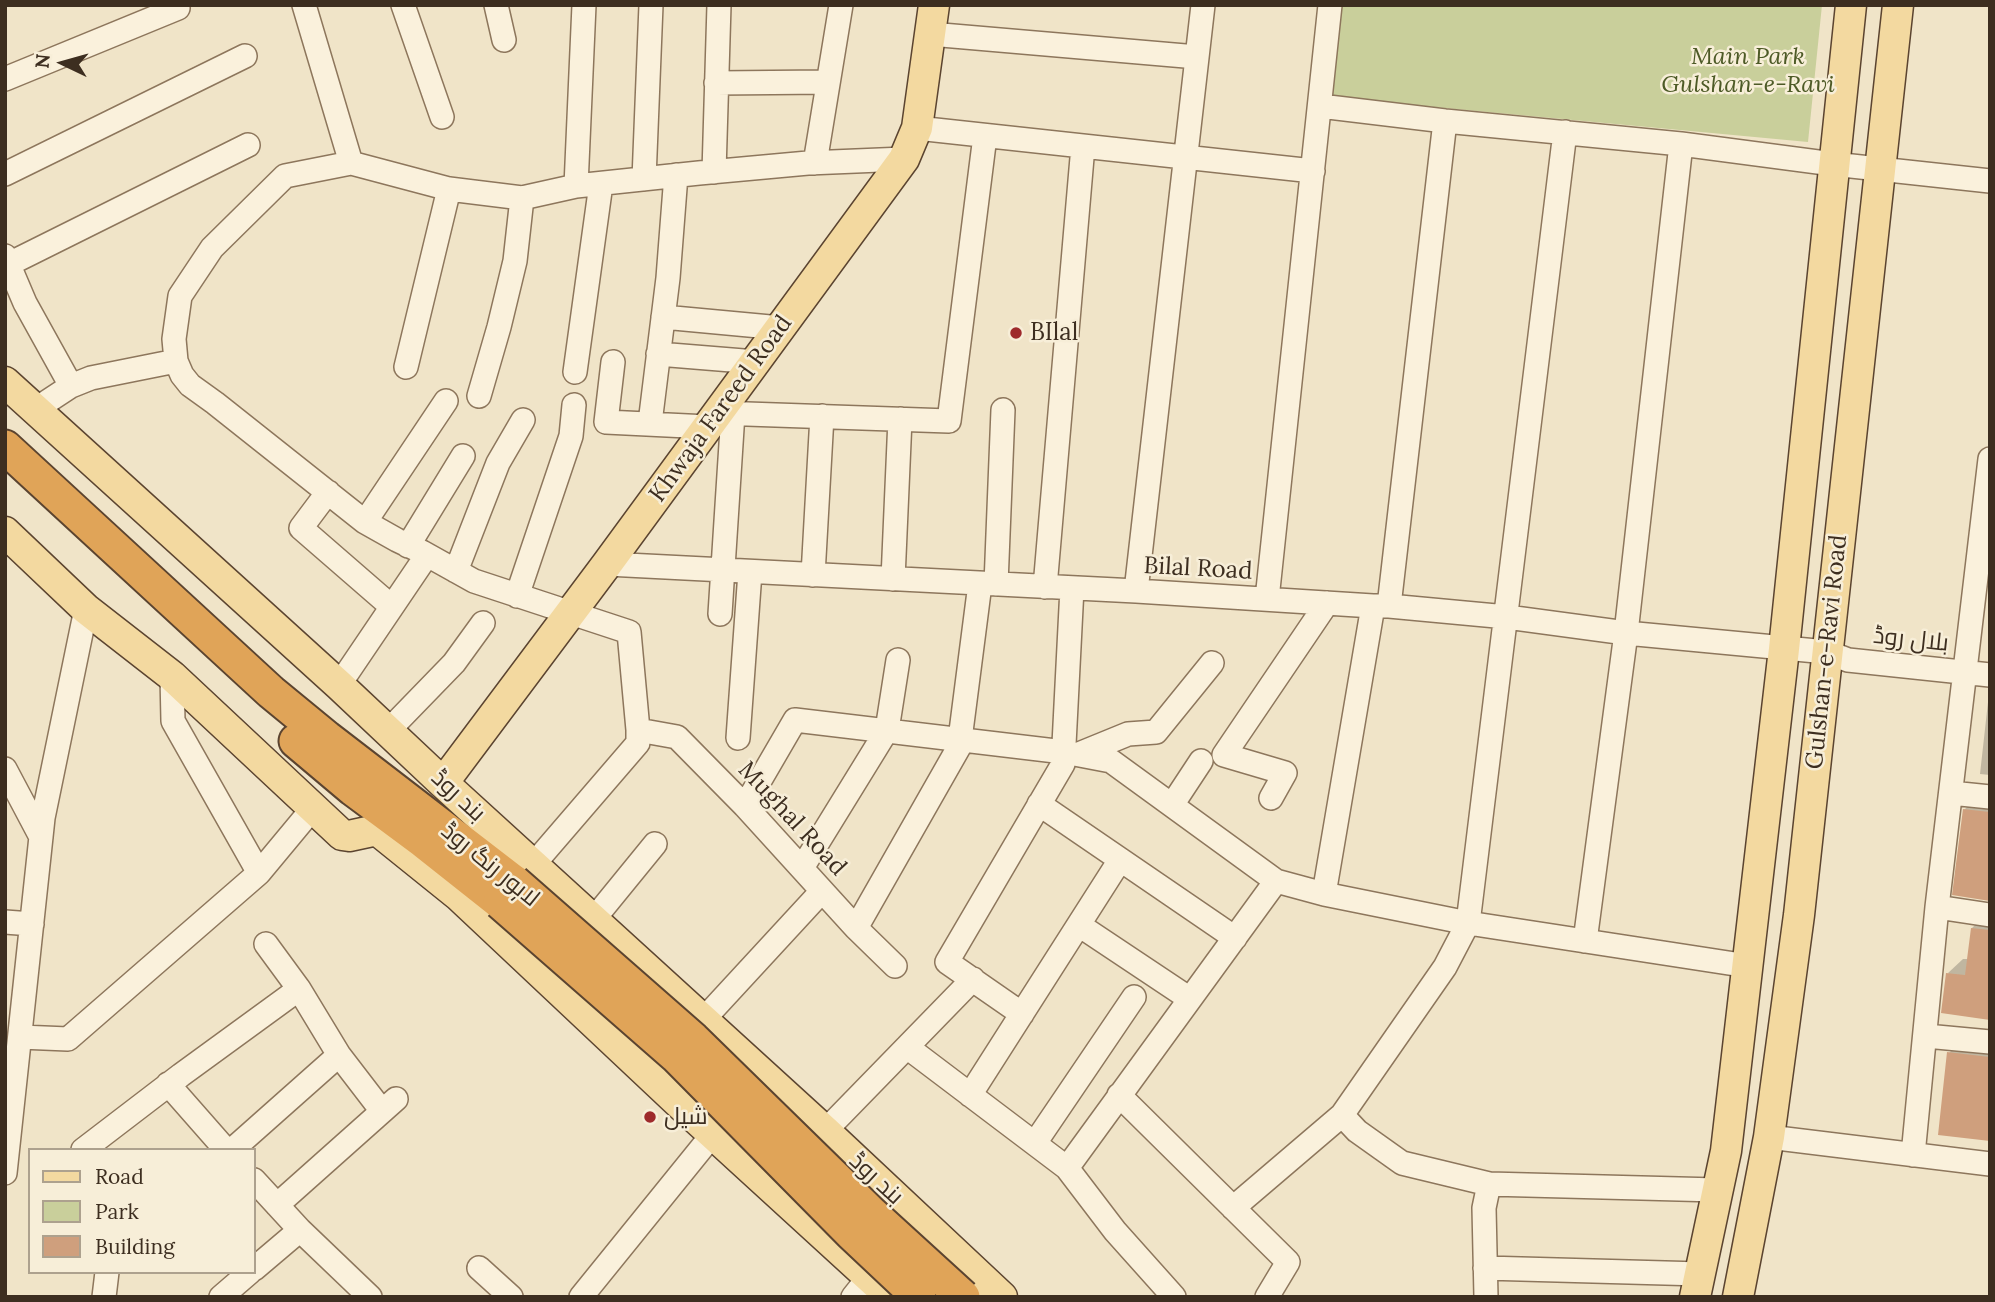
<!DOCTYPE html>
<html>
<head>
<meta charset="utf-8">
<style>
  body { margin:0 }
  #map { position:relative; width:1995px; height:1302px; overflow:hidden; background:#f0e4c8; font-family:Lora,serif }
  canvas { display:block }
  .frame { position:absolute; inset:0; border:7px solid #3d2e20; pointer-events:none }
  .legend { position:absolute; left:28px; top:1148px; width:228px; height:126px; box-sizing:border-box; background:#f7eed8; border:2px solid #ada18e; margin:0; padding:9px 12px; list-style:none; font-size:21px; color:#3d2e20 }
  .legend li { display:flex; align-items:center; gap:14px; height:35px }
  .legend b { width:35px; border:2px solid #ada18e }
  .north { position:absolute; left:28px; top:28px; width:70px; height:70px; -webkit-text-stroke:5px #f7eed8; paint-order:stroke; rotate:275deg; font-size:19px; font-weight:700; line-height:28px; text-align:center; color:#3d2e20 }
  .north::after { content:''; display:block; margin:auto; width:24px; height:32px; background:#3d2e20; clip-path:polygon(50% 0,100% 100%,50% 72%,0 100%) }
</style>
</head>
<body>
<div id="map">
<canvas width="1995" height="1302"></canvas>
<div class="frame"></div>
<ul class="legend">
<li><b style="height:9px;background:#f3d9a0"></b>Road</li>
<li><b style="height:19px;background:#c9cf9b"></b>Park</li>
<li><b style="height:19px;background:#cf9f7d"></b>Building</li>
</ul>
<div class="north">N</div>
</div>
<script>
const c = document.querySelector('canvas').getContext('2d');
c.lineJoin = 'round';
function paint(path, color) { c.fillStyle = color; c.fill(path, 'evenodd'); }
function strokePath(path, color, width, dash) { c.strokeStyle = color; c.lineWidth = width; c.lineCap = dash ? 'butt' : 'round'; c.setLineDash(dash || []); c.stroke(path); }
function drawText(font, color, halo, rows, align = 'center') {
  c.font = font + ' Lora,Cairo,serif'; c.lineWidth = 5; c.setLineDash([]); c.textBaseline = 'middle'; c.strokeStyle = halo; c.fillStyle = color; for (const [text, x, y, turn = 0] of rows) {
    c.save(); c.translate(x, y); c.rotate((+turn || 0) * Math.PI / 180); c.textAlign = isNaN(turn) ? turn : align; if (halo) c.strokeText(text, 0, 0); c.fillText(text, 0, 0); c.restore();
  }
}
const green = new Path2D(`
  M 1336,5 L 1822,5 L 1808,142 L 1327,97 Z`);
const shadow = new Path2D(`
  M 1989,693 L 1990,693 L 1990,775 L 1980,774 Z
  M 1979,795 L 1990,796 L 1990,900 L 1964,810 Z
  M 1987,913 L 1990,914 L 1990,1018 L 1948,973 L 1963,959 L 1968,959 L 1972,928 Z
  M 1964,1038 L 1990,1041 L 1990,1140 L 1949,1053 Z`);
const building = new Path2D(`
  M 1963,809 L 1990,812 L 1990,901 L 1952,895 Z
  M 1971,928 L 1990,930 L 1990,1020 L 1941,1013 L 1946,973 L 1965,975 Z
  M 1947,1052 L 1990,1057 L 1990,1141 L 1938,1135 Z`);
const minor = new Path2D(`
  M 304,5 L 351,163
  M 403,5 L 442,117
  M 496,5 L 504,40
  M 930,34 L 1197,57
  M 5,79 L 178,8
  M 716,83 L 828,82
  M 1320,106 L 1445,121 L 1681,144 L 1833,164 L 1990,181
  M 917,128 L 1313,171
  M 815,163 L 841,5
  M 714,172 L 719,5
  M 5,174 L 245,56
  M 644,179 L 651,5
  M 576,186 L 584,5
  M 5,256 L 25,303 L 71,386
  M 9,264 L 248,145
  M 663,317 L 781,328
  M 658,354 L 756,362
  M 613,362 L 606,422 L 708,427
  M 406,367 L 449,189
  M 575,372 L 601,184
  M 479,396 L 499,327 L 515,261 L 522,198
  M 36,409 L 71,386 L 91,378 L 176,361
  M 718,413 L 949,421 L 985,136
  M 650,423 L 668,278 L 676,175
  M 328,492 L 301,528 L 392,607
  M 365,522 L 446,401
  M 408,546 L 463,456
  M 607,564 L 1136,591 L 1373,606 L 1389,606 L 1507,617 L 1626,633 L 1827,652 L 1848,660 L 1990,675
  M 456,571 L 498,463 L 523,420
  M 813,575 L 822,416
  M 893,579 L 900,419
  M 996,584 L 1003,410
  M 1045,587 L 1083,146
  M 1136,591 L 1203,5
  M 517,596 L 571,436 L 574,405
  M 1267,599 L 1330,5
  M 1389,606 L 1445,121
  M 720,614 L 733,413
  M 339,685 L 427,555
  M 638,730 L 677,737 L 745,806 L 856,928 L 895,966
  M 388,731 L 454,663 L 483,623
  M 738,738 L 750,572
  M 1079,754 L 1128,734 L 1156,732 L 1212,663
  M 5,769 L 41,837
  M 1951,793 L 1990,797
  M 1271,798 L 1285,773 L 1224,755 L 1327,603
  M 1039,804 L 1235,938
  M 1172,805 L 1201,761
  M 745,806 L 795,720 L 1064,752 L 1111,761 L 1276,881 L 1324,894 L 1468,923 L 1748,966
  M 533,865 L 638,743 L 638,730 L 629,632 L 474,581 L 422,552 L 397,540 L 365,522 L 215,403 L 190,385 L 182,375 L 176,361 L 174,339 L 180,296 L 212,248 L 285,176 L 351,163 L 449,189 L 522,198 L 576,186 L 699,173 L 808,163 L 904,159
  M 802,868 L 887,730 L 898,660
  M 259,873 L 313,808
  M 1324,894 L 1373,606
  M 1937,907 L 1990,915
  M 593,920 L 655,844
  M 5,922 L 32,924
  M 1079,925 L 1190,999
  M 856,928 L 959,747 L 980,584
  M 1585,941 L 1626,633 L 1681,144
  M 1022,1014 L 947,962 L 1063,764 L 1072,588
  M 703,1020 L 822,891
  M 1926,1036 L 1990,1042
  M 20,1037 L 68,1039 L 259,873 L 173,721 L 172,676
  M 907,1047 L 1067,1168 L 1115,1231 L 1174,1297
  M 339,1055 L 382,1111
  M 168,1084 L 226,1150
  M 970,1095 L 1120,860
  M 1119,1095 L 1288,1262 L 1267,1297
  M 825,1131 L 973,979
  M 1769,1137 L 1990,1164
  M 1035,1143 L 1134,997
  M 83,1150 L 181,1075 L 299,989 L 266,944
  M 232,1150 L 339,1055 L 299,989
  M 1913,1155 L 1937,907 L 1990,459
  M 1067,1168 L 1276,881
  M 5,1173 L 43,818 L 86,609
  M 254,1180 L 300,1230 L 370,1297
  M 1489,1184 L 1717,1190
  M 277,1205 L 396,1099
  M 1233,1208 L 1342,1115
  M 479,1268 L 511,1297
  M 1485,1268 L 1701,1274
  M 254,1269 L 300,1230
  M 104,1297 L 107,1272
  M 221,1297 L 250,1272
  M 581,1297 L 713,1134
  M 853,1297 L 869,1277
  M 1486,1297 L 1484,1208 L 1489,1184 L 1402,1163 L 1357,1131 L 1342,1115 L 1445,967 L 1468,923 L 1565,132`);
const major = new Path2D(`
  M 5,382 L 339,685 L 443,783 L 825,1131 L 1002,1297
  M 5,532 L 86,609 L 172,676 L 342,835 L 349,836 L 377,830 L 459,896 L 680,1104 L 891,1297
  M 443,783 L 607,564 L 904,159 L 917,128 L 934,5
  M 1695,1297 L 1726,1151 L 1784,649 L 1851,5
  M 1738,1297 L 1769,1137 L 1799,915 L 1898,5`);
const highway = new Path2D(`
  M 5,447 L 271,692 L 327,738 L 514,882
  M 296,741 L 353,789 L 423,841 L 500,902`);
const highwayBridge = new Path2D(`
  M 514,882 L 693,1039 L 872,1214 L 963,1297
  M 500,902 L 676,1056 L 851,1233 L 919,1297`);
const markers = [
  [1016,333,7,"#9e2a2b"],
  [650,1117,7,"#9e2a2b"]
];
const parkNames = [
  ["Main Park",1748,57],
  ["Gulshan-e-Ravi",1748,85]
];
const poiNames = [
  ["BIlal",1030,333],
  ["شیل",664,1117]
];
const streetNames = [
  ["Khwaja Fareed Road",721,409,-54],
  ["Bilal Road",1198,569,3],
  ["بلال روڈ",1911,640,6],
  ["Gulshan-e-Ravi Road",1827,652,-84],
  ["بند روڈ",458,796,43],
  ["Mughal Road",792,819,47],
  ["لاہور رنگ روڈ",490,865,39],
  ["بند روڈ",876,1179,43]
];
paint(green, '#c9cf9b');
paint(shadow, '#0003');
paint(building, '#cf9f7d');
strokePath(minor, '#8d765c', 26);
strokePath(major, '#5b4430', 33);
strokePath(highway, '#5b4430', 37);
strokePath(minor, '#faf1dc', 23);
strokePath(major, '#f3d9a0', 30);
strokePath(highway, '#e0a458', 33);
strokePath(highwayBridge, '#5b4430', 37, []);
strokePath(highwayBridge, '#e0a458', 33);
for (const [x, y, r, color] of markers) { const dot = new Path2D(); dot.arc(x, y, r, 0, 2 * Math.PI); c.fillStyle = color; c.fill(dot); strokePath(dot, '#f7eed8', 2.5); }
drawText('italic 24px', '#4d5a26', '#f7eed8', parkNames);
drawText('24px', '#3d2e20', '#f7eed8', poiNames, 'left');
drawText('24px', '#3d2e20', '#f7eed8', streetNames);
</script>
</body>
</html>
